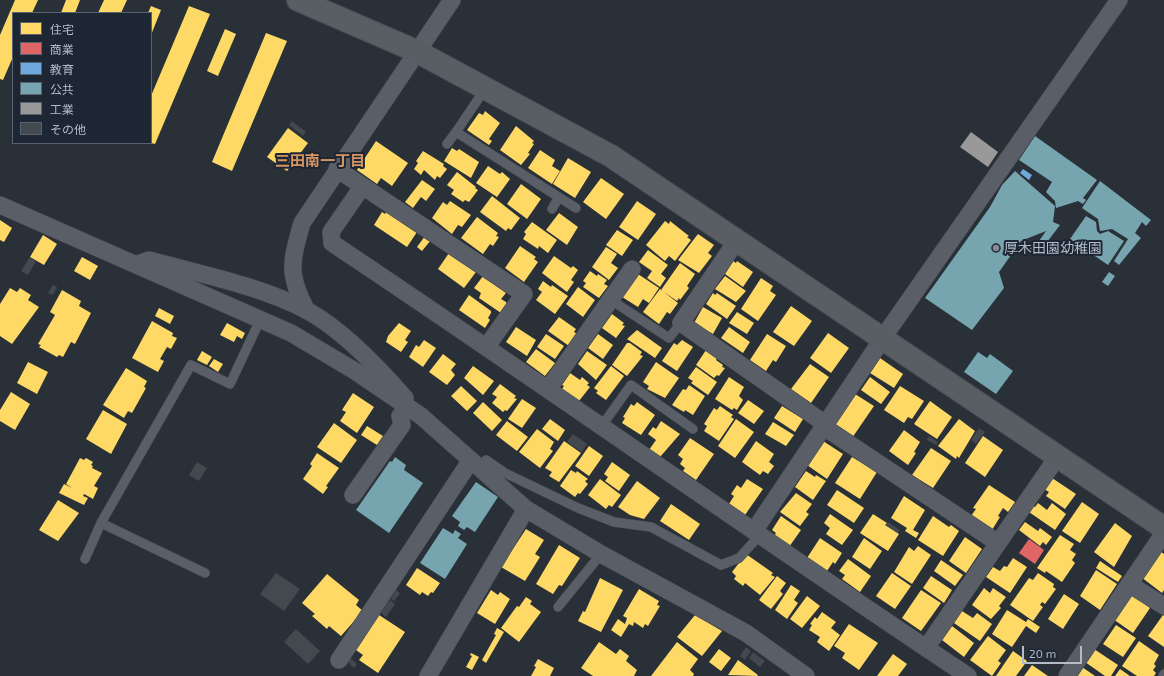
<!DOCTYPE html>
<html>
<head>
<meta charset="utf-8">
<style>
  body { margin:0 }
  #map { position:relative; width:1164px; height:676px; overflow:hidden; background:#2a3038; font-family:"Exo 2","Noto Sans JP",sans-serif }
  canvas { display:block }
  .legend { position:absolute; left:12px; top:12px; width:140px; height:132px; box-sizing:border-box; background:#1d2633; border:1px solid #59626f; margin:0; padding:5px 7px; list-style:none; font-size:12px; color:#b4bcc9 }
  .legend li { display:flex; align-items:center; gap:8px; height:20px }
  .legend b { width:20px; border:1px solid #59626f }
  .scale { position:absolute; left:1022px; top:646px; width:60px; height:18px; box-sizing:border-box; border:2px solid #b4bcc9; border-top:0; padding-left:5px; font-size:12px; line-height:14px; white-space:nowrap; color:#b4bcc9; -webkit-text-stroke:3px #1d2633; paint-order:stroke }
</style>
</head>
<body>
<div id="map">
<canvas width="1164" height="676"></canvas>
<ul class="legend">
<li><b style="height:11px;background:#ffd966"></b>住宅</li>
<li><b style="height:11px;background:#e06666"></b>商業</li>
<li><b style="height:11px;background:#6fa8dc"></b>教育</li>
<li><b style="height:11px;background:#76a5af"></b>公共</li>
<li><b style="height:11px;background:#999"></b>工業</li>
<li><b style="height:11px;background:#444950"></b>その他</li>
</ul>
<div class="scale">20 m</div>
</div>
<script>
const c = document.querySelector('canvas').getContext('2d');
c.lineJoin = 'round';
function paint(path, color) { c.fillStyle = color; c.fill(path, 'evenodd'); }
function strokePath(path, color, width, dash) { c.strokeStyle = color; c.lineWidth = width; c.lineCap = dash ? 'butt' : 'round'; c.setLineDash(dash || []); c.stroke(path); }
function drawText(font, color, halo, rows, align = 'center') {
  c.font = font + ' "Exo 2","Noto Sans JP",sans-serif'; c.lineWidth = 4; c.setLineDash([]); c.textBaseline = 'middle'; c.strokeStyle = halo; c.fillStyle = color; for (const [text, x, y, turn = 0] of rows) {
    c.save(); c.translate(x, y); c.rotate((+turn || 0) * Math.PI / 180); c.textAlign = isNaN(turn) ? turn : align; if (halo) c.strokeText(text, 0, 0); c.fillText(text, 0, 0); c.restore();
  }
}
const homes = new Path2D(`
  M 15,0 L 38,0 L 32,13 L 13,13 L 13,57 L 3,80 L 0,79 L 0,35 Z
  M 66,0 L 80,0 L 75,13 L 61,13 Z
  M 104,0 L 127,0 L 121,13 L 98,13 Z
  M 151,6 L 161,10 L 151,35 L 151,13 L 148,13 Z
  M 189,6 L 210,14 L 155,144 L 151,143 L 151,96 Z
  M 225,29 L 236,34 L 218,76 L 207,71 Z
  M 266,33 L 287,41 L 232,171 L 212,162 Z
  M 485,111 L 500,123 L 489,139 L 492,141 L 489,145 L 467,130 L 479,113 L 483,115 Z
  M 516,126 L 534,141 L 532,143 L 534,144 L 528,153 L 530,154 L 521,165 L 500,150 Z
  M 288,128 L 308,143 L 287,171 L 267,157 Z
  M 376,141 L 408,163 L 392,186 L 381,178 L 377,184 L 357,170 Z
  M 452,148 L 457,151 L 459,149 L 479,162 L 471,178 L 444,161 Z
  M 540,150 L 555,160 L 552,166 L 560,171 L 552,184 L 528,168 Z
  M 423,151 L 444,164 L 443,166 L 447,169 L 440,178 L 437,176 L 435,180 L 424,170 L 421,175 L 414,169 L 418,163 L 416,161 Z
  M 568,158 L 591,172 L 575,198 L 553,184 Z
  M 488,166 L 500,174 L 502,172 L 510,179 L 497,197 L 476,183 Z
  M 457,172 L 476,187 L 475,188 L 478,190 L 469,202 L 465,200 L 463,202 L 451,194 L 454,190 L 447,185 Z
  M 601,178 L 624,194 L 606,219 L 583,202 Z
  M 422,180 L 435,189 L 426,201 L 421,197 L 413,208 L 405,202 Z
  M 521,184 L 541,199 L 527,219 L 507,204 Z
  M 492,196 L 520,218 L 511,230 L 508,228 L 506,231 L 480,212 Z
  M 450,201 L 471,215 L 462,227 L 458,225 L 452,234 L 432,218 L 443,202 L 447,205 Z
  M 637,201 L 656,214 L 638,240 L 619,227 Z
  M 382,212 L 385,214 L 386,212 L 417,232 L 407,247 L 374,225 Z
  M 559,213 L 578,227 L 567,245 L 546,230 Z
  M 477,217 L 498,233 L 496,236 L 499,237 L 493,246 L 490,244 L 483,254 L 461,238 Z
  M 0,220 L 12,228 L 4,242 L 0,240 Z
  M 665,221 L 669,224 L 670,221 L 689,236 L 687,237 L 691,240 L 675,261 L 669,256 L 665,261 L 646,245 Z
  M 532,222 L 557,240 L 548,253 L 539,246 L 538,249 L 523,239 L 526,234 L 524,232 Z
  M 617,230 L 633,240 L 622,256 L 606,245 Z
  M 698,234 L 714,245 L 708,253 L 712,256 L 699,273 L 678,260 Z
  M 43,235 L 57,244 L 44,265 L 30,257 Z
  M 425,236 L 431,240 L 422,251 L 417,247 Z
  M 520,246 L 536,257 L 534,259 L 538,262 L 524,282 L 505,268 Z
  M 606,247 L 617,254 L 611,263 L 618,268 L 609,280 L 592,267 Z
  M 648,250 L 668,265 L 661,274 L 666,278 L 660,287 L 647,278 L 652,271 L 639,262 Z
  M 449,253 L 476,272 L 464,288 L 438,269 Z
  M 554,256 L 571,268 L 573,266 L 578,270 L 571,280 L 574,282 L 567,292 L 542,273 Z
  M 82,257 L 98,266 L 90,280 L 74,271 Z
  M 733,261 L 736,263 L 737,261 L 753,272 L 743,287 L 725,274 Z
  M 680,263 L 695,274 L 687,286 L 689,288 L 680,300 L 679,298 L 677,301 L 661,290 Z
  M 590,271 L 597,276 L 598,274 L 607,280 L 604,284 L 608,286 L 599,298 L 583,287 L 586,283 L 583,281 Z
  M 635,272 L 659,288 L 649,303 L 643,299 L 638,307 L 619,295 Z
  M 483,276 L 506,293 L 501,299 L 506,302 L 507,305 L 501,313 L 479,298 L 481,293 L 474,288 Z
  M 725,276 L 746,291 L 736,302 L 715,289 Z
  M 761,278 L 773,286 L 770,291 L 776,295 L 758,321 L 741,309 Z
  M 543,281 L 551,287 L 552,285 L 568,296 L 555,314 L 536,300 L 542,292 L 538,289 Z
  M 578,287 L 595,300 L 583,317 L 566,304 Z
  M 10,288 L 17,292 L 20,288 L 31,295 L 28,300 L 39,307 L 12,344 L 0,336 L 0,304 Z
  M 660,289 L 678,303 L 670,314 L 667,312 L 659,324 L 643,312 Z
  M 62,290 L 81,301 L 79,306 L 91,313 L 75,344 L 71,342 L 63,357 L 59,355 L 57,357 L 39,347 L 41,345 L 38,344 L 55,315 L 50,312 Z
  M 713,293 L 715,295 L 717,293 L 736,306 L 727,319 L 706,304 Z
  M 469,295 L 491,311 L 491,313 L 488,318 L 490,320 L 485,328 L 459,310 Z
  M 791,306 L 812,321 L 794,346 L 773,332 Z
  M 703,307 L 722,318 L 713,334 L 694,323 Z
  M 159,308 L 174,316 L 170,324 L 155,316 Z
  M 737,312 L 754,323 L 747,334 L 729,323 Z
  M 612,314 L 624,323 L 622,325 L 625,326 L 616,338 L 602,328 Z
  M 559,317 L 576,329 L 574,332 L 577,334 L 569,346 L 548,331 Z
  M 152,321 L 173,333 L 172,336 L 177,338 L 171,349 L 167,347 L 160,359 L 164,361 L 158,372 L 132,358 Z
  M 227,323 L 245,333 L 242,339 L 237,336 L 234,342 L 220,335 Z
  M 399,323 L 411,331 L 405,340 L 408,342 L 401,352 L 386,342 L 388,336 Z
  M 516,327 L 536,340 L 527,356 L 506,342 Z
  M 729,327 L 750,342 L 743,353 L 721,338 Z
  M 637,330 L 662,348 L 655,358 L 627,339 Z
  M 828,333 L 849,348 L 831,373 L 810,358 Z
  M 546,334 L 564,346 L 555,359 L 537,347 Z
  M 598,334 L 613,345 L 603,359 L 588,348 Z
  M 767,334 L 786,346 L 776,362 L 773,360 L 766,371 L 750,360 Z
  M 424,340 L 436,348 L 423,367 L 409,357 L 416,345 L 419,347 Z
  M 682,340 L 693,347 L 677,371 L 662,361 L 674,343 L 677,345 Z
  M 627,343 L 630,343 L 642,352 L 640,355 L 643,356 L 627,376 L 612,365 Z
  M 536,349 L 555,363 L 545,376 L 526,362 Z
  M 706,350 L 717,358 L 716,360 L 723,365 L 722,367 L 725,368 L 719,376 L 717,375 L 714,378 L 696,365 Z
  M 202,351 L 212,357 L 207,365 L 197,360 Z
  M 587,351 L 607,365 L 596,380 L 578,364 Z
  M 443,354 L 456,364 L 451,370 L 455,375 L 447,385 L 429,372 Z
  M 880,358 L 903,374 L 894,388 L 870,373 Z
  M 214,359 L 223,364 L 218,372 L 209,366 Z
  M 28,362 L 48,372 L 37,394 L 17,383 Z
  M 656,362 L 679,378 L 665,398 L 647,389 L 649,386 L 643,382 Z
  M 810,364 L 829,377 L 811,403 L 791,389 Z
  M 473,366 L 494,381 L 483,395 L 464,378 Z
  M 611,366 L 624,376 L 606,400 L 596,393 L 598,391 L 594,388 Z
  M 696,367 L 717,382 L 708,395 L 691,383 L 693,381 L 688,378 Z
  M 126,368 L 147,381 L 144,387 L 146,388 L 132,413 L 128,411 L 124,418 L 103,405 Z
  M 570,373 L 580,380 L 582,377 L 589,383 L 587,385 L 590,387 L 579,401 L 562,389 L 564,386 L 562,385 Z
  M 729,377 L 744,387 L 739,396 L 743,400 L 737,410 L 734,408 L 732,410 L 715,399 Z
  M 870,377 L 890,392 L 881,404 L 861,390 Z
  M 500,384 L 516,396 L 514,398 L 517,399 L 507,411 L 505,410 L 503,412 L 492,403 L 497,397 L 492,394 Z
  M 689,385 L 705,396 L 693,415 L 685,410 L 684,412 L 672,405 L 683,389 L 686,390 Z
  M 461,386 L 477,401 L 467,411 L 451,396 Z
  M 900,386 L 924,401 L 912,419 L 908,417 L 904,423 L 884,410 Z
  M 11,392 L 30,404 L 15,430 L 0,421 L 0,410 Z
  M 353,393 L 374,407 L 357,433 L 340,421 L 346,412 L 342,410 Z
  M 855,394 L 874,406 L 852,438 L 834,425 Z
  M 522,399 L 536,408 L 522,428 L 508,419 Z
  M 748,400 L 764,411 L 754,424 L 738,413 Z
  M 930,401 L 952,417 L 937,439 L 914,424 Z
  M 483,402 L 502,420 L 492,431 L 473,413 Z
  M 637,402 L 655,415 L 641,435 L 622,423 L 625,418 L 623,417 L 631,404 L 634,406 Z
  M 720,406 L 733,415 L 731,417 L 734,419 L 719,441 L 704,431 L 707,426 L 704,424 L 714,408 L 717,410 Z
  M 782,406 L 803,419 L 795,432 L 774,418 Z
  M 103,410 L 127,424 L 111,454 L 86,439 Z
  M 550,419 L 565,430 L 558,441 L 542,429 Z
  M 736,419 L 754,432 L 735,458 L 718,446 Z
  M 959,419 L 975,431 L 959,458 L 957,456 L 956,459 L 938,446 Z
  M 507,421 L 528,437 L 517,451 L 496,435 Z
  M 661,421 L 680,434 L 660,457 L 649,450 L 656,440 L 648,434 L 653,427 L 656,429 Z
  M 773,422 L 794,435 L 786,446 L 765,434 Z
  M 334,423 L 357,440 L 341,463 L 317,447 Z
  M 367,426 L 383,436 L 377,445 L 361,435 Z
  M 537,429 L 554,442 L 550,449 L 553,451 L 540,468 L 519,452 Z
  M 904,430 L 920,442 L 914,452 L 916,453 L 908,465 L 889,451 Z
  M 983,436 L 1003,450 L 985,477 L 965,463 Z
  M 690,438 L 714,454 L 696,480 L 683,471 L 685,468 L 680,464 L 683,459 L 678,455 Z
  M 564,441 L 581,453 L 559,482 L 549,476 L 552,472 L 545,468 Z
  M 756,441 L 774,454 L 769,462 L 774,466 L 768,474 L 763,471 L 760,475 L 742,462 Z
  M 823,441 L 843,454 L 827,479 L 807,465 Z
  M 589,446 L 603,456 L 589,476 L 575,466 Z
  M 931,448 L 951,461 L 933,488 L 912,475 Z
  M 317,453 L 339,468 L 326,486 L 328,487 L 323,494 L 303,479 L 312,466 L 310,464 Z
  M 852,457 L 877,472 L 860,499 L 835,483 Z
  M 80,458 L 84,460 L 86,458 L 93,462 L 91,465 L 93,466 L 92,468 L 102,473 L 94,486 L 98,488 L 93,499 L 84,494 L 83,496 L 88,498 L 84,505 L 59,493 L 64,484 L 72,488 L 66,484 Z
  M 612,462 L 630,475 L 619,491 L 605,481 L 608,477 L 604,474 Z
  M 571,470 L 576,473 L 577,471 L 588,479 L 585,481 L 588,484 L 580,494 L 578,493 L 575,497 L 560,486 Z
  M 806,471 L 815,477 L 816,475 L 826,481 L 813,500 L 795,487 Z
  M 1052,478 L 1076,494 L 1065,509 L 1046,496 L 1049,492 L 1044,489 Z
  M 600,479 L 621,495 L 612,507 L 609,505 L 606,509 L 588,495 Z
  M 747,479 L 763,489 L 745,515 L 729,504 L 734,496 L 731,494 L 737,485 L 741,488 Z
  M 637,481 L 660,498 L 644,519 L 630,515 L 618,507 Z
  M 989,485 L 1015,502 L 1008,512 L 1003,508 L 998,516 L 1000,517 L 992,530 L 971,516 L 976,509 L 973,508 Z
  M 837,490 L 864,508 L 854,523 L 827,505 Z
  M 796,493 L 812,504 L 806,512 L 809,514 L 800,526 L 780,512 Z
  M 904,496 L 925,510 L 913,530 L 919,533 L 916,538 L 905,531 L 907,528 L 891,518 Z
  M 58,500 L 79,513 L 58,541 L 39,530 Z
  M 1082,502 L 1099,514 L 1080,543 L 1062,531 Z
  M 1038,503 L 1047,510 L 1052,503 L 1066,514 L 1055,530 L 1029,512 L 1033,506 L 1035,507 Z
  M 671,504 L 700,524 L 689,540 L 660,521 Z
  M 830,514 L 853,530 L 842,545 L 826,534 L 830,528 L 824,523 Z
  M 873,514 L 887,523 L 885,525 L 899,534 L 888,551 L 860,533 Z
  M 781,516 L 801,530 L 789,547 L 774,536 L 776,533 L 772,530 Z
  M 933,516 L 949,527 L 951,525 L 959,531 L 943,556 L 918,540 Z
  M 1025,522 L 1038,531 L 1040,528 L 1052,537 L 1046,545 L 1043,542 L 1040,546 L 1019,530 Z
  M 1115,523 L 1132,536 L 1114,567 L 1094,552 Z
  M 526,529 L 544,540 L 535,554 L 540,557 L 525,581 L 501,567 Z
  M 1060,535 L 1074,544 L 1070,550 L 1076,554 L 1072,560 L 1075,563 L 1062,582 L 1046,571 L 1045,573 L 1037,568 Z
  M 965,537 L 982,549 L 966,573 L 949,561 Z
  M 820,538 L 842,553 L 835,564 L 833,562 L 827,571 L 807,558 Z
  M 864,538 L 882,551 L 870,569 L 852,557 Z
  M 559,545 L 580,558 L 562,586 L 559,585 L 553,594 L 536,584 Z
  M 918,546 L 931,555 L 912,584 L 894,572 L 909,547 L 914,551 Z
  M 1160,551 L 1164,554 L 1164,590 L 1162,593 L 1141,577 Z
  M 746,554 L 773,573 L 771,575 L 775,577 L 760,595 L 745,583 L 743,586 L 734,579 L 736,576 L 732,572 Z
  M 1013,558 L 1027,567 L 1010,593 L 986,577 L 993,567 L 1000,571 L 1004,566 L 1007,567 Z
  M 848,559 L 871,576 L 860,592 L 842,579 L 845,575 L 839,571 Z
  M 941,560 L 963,575 L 955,586 L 934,571 Z
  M 1100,561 L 1122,576 L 1118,582 L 1096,568 Z
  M 417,568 L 440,583 L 433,593 L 431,592 L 428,596 L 422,592 L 420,595 L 406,585 Z
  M 1096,570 L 1117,584 L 1100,610 L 1080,596 Z
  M 892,573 L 911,586 L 895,609 L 876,596 Z
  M 1038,573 L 1054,584 L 1053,587 L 1056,589 L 1045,604 L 1042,602 L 1040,605 L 1043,607 L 1033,621 L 1010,605 L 1029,578 L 1033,580 Z
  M 327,574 L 359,600 L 356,605 L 363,611 L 341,636 L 329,626 L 327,629 L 312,616 L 315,614 L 302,603 Z
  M 777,576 L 786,583 L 780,591 L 783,594 L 771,609 L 759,600 Z
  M 931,576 L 952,590 L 944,603 L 923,588 Z
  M 600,578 L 623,590 L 601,632 L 578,621 L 583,611 L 585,612 Z
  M 791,585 L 800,591 L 794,600 L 798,603 L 787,619 L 775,610 Z
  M 984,588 L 990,593 L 993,588 L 1006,597 L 999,606 L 1001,608 L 991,619 L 972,605 Z
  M 639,589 L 659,601 L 657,605 L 660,606 L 648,626 L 645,624 L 643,628 L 634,622 L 633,626 L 629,624 L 621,637 L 611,630 L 618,619 L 625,624 L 627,618 L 623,616 Z
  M 491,590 L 498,595 L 500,592 L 510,599 L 495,624 L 477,613 Z
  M 921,590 L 941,603 L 921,631 L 902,618 Z
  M 1064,594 L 1079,604 L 1063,629 L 1048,619 Z
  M 1131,594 L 1150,608 L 1133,633 L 1113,619 Z
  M 807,596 L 820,606 L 802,628 L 790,619 Z
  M 526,597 L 532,601 L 530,604 L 541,612 L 519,642 L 501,628 L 517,606 L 519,607 Z
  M 1007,610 L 1026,622 L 1028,619 L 1040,627 L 1036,633 L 1026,626 L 1012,647 L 992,634 Z
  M 962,611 L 973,618 L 977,613 L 992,624 L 980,641 L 954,623 Z
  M 822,612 L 836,622 L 831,628 L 840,635 L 829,651 L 817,642 L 820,637 L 809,630 L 812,625 L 810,624 L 815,617 L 817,619 Z
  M 379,615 L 405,632 L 378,673 L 359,660 L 363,655 L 356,650 Z
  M 695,615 L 722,631 L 702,656 L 677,637 Z
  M 1163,615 L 1164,616 L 1164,647 L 1148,636 Z
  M 849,624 L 878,643 L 859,670 L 842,658 L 845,653 L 834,646 Z
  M 1116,625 L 1136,638 L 1123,657 L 1103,644 Z
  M 952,626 L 974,643 L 964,657 L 942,640 Z
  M 497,628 L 504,632 L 486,663 L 482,660 L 496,635 L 494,634 Z
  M 988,636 L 1006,650 L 998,661 L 1001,663 L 992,676 L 970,660 Z
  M 1139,641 L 1159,655 L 1154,664 L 1156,666 L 1153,670 L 1156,673 L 1154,676 L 1137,676 L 1122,666 Z
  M 599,642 L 616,654 L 620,649 L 629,656 L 626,661 L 637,670 L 634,676 L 593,676 L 581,668 Z
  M 677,642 L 698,659 L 690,670 L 694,674 L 693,676 L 651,676 Z
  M 719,649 L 731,658 L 721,671 L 709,662 Z
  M 1094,649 L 1118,665 L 1111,676 L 1105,676 L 1085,662 Z
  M 1013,651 L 1027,661 L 1016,676 L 996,676 Z
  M 471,653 L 479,657 L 472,670 L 466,667 L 472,656 L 470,655 Z
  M 893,654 L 907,664 L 898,676 L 877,676 Z
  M 538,659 L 554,668 L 550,676 L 531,676 L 536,667 L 534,666 Z
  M 738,660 L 758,675 L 757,676 L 728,675 Z
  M 1032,665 L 1048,676 L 1024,676 Z
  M 1082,667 L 1095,676 L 1075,676 Z
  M 1120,669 L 1130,676 L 1115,676 Z`);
const shops = new Path2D(`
  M 1029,539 L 1044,550 L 1035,564 L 1019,553 Z`);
const schools = new Path2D(`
  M 1023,169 L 1032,175 L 1029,180 L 1020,173 Z`);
const public = new Path2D(`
  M 1035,136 L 1097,180 L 1083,198 L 1086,200 L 1083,204 L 1078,201 L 1056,208 L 1055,201 L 1046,192 L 1052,182 L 1019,160 Z
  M 1015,171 L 1055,206 L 1053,222 L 1060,225 L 1044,246 L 1029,253 L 1026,247 L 1039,241 L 1046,231 L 1021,241 L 999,272 L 1004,288 L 972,330 L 925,298 L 990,207 L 1002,185 Z
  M 1100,181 L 1151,220 L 1146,226 L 1142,222 L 1135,233 L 1141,238 L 1119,265 L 1114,261 L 1128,239 L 1112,229 L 1100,231 L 1098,219 L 1082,208 Z
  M 1086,216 L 1096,222 L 1097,231 L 1100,234 L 1108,231 L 1124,241 L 1108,265 L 1070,239 Z
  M 1109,272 L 1115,276 L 1108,286 L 1102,282 Z
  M 978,352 L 987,358 L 990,354 L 1013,371 L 996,394 L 964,372 Z
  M 395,457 L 406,465 L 404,470 L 423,483 L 389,533 L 356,510 L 390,461 L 392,462 Z
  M 476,482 L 498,497 L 475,532 L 467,527 L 464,530 L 458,526 L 460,522 L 452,516 Z
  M 443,528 L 453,534 L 455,530 L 461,534 L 458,538 L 467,544 L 445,579 L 420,563 Z`);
const industry = new Path2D(`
  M 971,132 L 998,152 L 988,167 L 960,147 Z`);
const building = new Path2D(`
  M 292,121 L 306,132 L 303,136 L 289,125 Z
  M 30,257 L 36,261 L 28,275 L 21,271 Z
  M 53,285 L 57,287 L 53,295 L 48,293 Z
  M 979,428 L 985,432 L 976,444 L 971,440 Z
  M 573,434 L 587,444 L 582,452 L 567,442 Z
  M 929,436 L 938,442 L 936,445 L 927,440 Z
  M 197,462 L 207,468 L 199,481 L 189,475 Z
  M 888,522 L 900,530 L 898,533 L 886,525 Z
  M 276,573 L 300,589 L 284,611 L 260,594 Z
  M 396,590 L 400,593 L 394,601 L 391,599 Z
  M 390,600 L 395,604 L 386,617 L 381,613 Z
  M 296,629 L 320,651 L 308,664 L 284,642 Z
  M 746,647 L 751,651 L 745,660 L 740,656 Z
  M 753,652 L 765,661 L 760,667 L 749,658 Z
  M 350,658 L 357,664 L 354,668 L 347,661 Z`);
const lane = new Path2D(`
  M 485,89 L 456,132 L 576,208
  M 447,144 L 456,132
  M 552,209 L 559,197
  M 611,300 L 669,338 L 681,323
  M 601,427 L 631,385 L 693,429
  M 486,460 L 505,473 L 578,508 L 614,522 L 651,527 L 721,565 L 739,558 L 759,536
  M 101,523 L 205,573
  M 85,559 L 101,523 L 191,365 L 230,384 L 261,318
  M 558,607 L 601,554
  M 1163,676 L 1164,674`);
const street = new Path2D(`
  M 337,169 L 524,294 L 487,346
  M 362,187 L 331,232 L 332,243 C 545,385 754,534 968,676
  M 0,205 L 291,333 L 355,371 L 421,416 L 526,509 L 601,554 L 746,633 L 806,676
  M 737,240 L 681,323 L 821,421 L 824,427 L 998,543
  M 138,264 L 149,260 C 200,274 261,286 308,311 C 344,331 378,367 405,398
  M 307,311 C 287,274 291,262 302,223 L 452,0
  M 548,389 L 632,269
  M 353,495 L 402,425 L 400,416 L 407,407
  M 754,531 L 887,332 L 1119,0
  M 1129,584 L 1164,606
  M 926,648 L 1058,456
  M 339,660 L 471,460
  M 428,676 L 526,509
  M 1067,676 L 1164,533`);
const secondary = new Path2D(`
  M 298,0 L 416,51 L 611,156 L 1164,528`);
const markers = [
  [996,248,4,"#848b96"]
];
const poiNames = [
  ["厚木田園幼稚園",1004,248]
];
const neighbourhoodNames = [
  ["三田南一丁目",320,161]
];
paint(homes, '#ffd966');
paint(shops, '#e06666');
paint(schools, '#6fa8dc');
paint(public, '#76a5af');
paint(industry, '#999');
paint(building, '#444950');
strokePath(lane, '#484c53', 10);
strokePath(street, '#484c53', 18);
strokePath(secondary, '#484c53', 24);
strokePath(lane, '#5a5e66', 9);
strokePath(street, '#5a5e66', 17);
strokePath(secondary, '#595d64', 22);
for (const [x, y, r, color] of markers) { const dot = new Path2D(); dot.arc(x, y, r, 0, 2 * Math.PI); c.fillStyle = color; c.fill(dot); strokePath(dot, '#1d2633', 1.5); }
drawText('14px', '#b4bcc9', '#1d2633', poiNames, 'left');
drawText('bold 15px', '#d59563', '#1d2633', neighbourhoodNames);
</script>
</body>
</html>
